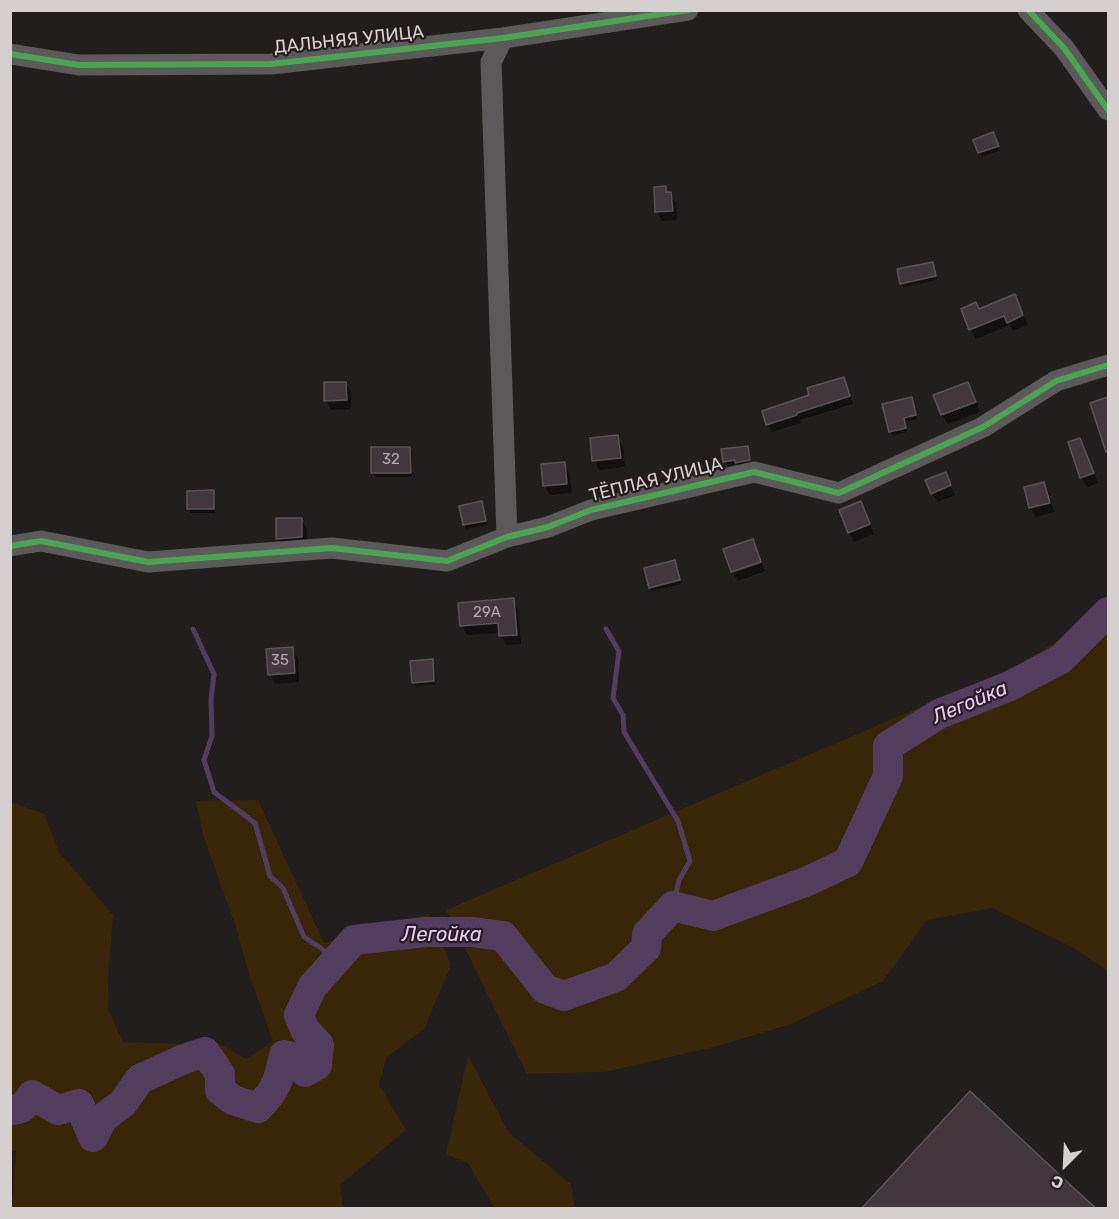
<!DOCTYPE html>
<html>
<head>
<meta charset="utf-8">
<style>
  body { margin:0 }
  #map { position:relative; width:1119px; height:1219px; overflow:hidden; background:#231e1e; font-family:Rubik,sans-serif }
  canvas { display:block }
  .frame { position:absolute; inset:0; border:12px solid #d6cfd0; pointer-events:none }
  .north { position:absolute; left:1035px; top:1135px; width:60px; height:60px; -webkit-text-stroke:4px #251c1d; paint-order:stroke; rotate:204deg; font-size:16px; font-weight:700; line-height:24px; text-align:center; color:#d6cfd0 }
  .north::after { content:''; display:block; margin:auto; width:21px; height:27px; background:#d6cfd0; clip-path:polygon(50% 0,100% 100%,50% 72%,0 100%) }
</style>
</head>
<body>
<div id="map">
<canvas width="1119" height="1219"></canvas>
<div class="frame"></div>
<div class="north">С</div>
</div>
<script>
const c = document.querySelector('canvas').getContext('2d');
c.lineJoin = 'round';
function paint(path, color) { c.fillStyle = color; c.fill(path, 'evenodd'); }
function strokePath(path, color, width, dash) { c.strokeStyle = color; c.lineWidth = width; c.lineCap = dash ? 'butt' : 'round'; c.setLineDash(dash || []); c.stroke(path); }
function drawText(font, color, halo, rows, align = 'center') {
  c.font = font + ' Rubik,sans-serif'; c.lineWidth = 4.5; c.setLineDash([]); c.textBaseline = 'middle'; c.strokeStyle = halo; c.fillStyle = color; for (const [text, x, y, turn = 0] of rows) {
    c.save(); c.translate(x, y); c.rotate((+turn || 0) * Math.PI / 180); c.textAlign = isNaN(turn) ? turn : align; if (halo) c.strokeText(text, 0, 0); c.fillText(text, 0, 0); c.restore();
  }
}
const green = new Path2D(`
  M 1108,607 L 1108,971 L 1074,948 L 993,908 L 927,920 L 883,981 L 791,1024 L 718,1046 L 605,1072 L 527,1074 L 446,910 L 1021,664 Z
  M 258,800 L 324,943 L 429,914 L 451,965 L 424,1029 L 387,1057 L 379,1085 L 406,1130 L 340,1185 L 343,1208 L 12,1208 L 16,1151 L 10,1150 L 11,802 L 44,814 L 59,852 L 113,915 L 108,977 L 109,1011 L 123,1042 L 179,1044 L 208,1037 L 246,1059 L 273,1041 L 247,968 L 236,927 L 203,835 L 196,801 Z
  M 468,1055 L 508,1132 L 571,1184 L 575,1208 L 494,1208 L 468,1163 L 446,1154 Z`);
const shadow = new Path2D(`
  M 995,138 L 1000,150 L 982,157 L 975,141 Z
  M 665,188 L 676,203 L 677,220 L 662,221 L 657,211 Z
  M 932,263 L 935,267 L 937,280 L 904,287 L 901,283 Z
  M 1014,296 L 1028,325 L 1013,331 L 1010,325 L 976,339 L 971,329 L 979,310 Z
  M 843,378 L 847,386 L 853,404 L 800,420 L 801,423 L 772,432 L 768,425 L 763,412 L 811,396 Z
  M 346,383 L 351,393 L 351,409 L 331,410 L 326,400 Z
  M 968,383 L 973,393 L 980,412 L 948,424 L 942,415 L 935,396 Z
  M 1108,398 L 1108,438 L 1106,439 L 1092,404 Z
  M 911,399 L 917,419 L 905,422 L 907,432 L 893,435 L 890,431 Z
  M 618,437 L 623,447 L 625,467 L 599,470 L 594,460 Z
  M 1080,440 L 1085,449 L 1098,483 L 1087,487 L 1082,477 Z
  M 747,447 L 750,452 L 751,464 L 739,467 L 738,464 L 727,466 L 725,462 Z
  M 410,448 L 412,452 L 412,477 L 375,477 L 373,473 Z
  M 564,463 L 569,473 L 572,493 L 550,495 L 544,486 Z
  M 945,474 L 955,495 L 938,502 L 932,493 Z
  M 1044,484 L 1049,493 L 1054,512 L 1036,517 L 1030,508 Z
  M 213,492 L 215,496 L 215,513 L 191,513 L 189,509 Z
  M 481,503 L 484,507 L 487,525 L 466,529 L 464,525 Z
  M 861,503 L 866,512 L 874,534 L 854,542 L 849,532 Z
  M 301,519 L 307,529 L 307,547 L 283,548 L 278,539 Z
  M 762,563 L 765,571 L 738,581 L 733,573 Z
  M 676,566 L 681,584 L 652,591 L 650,587 Z
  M 513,600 L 518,609 L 521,644 L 506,645 L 501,636 L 500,633 L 467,635 L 461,626 L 460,604 Z
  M 292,648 L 298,658 L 299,682 L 275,684 L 270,674 Z
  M 432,660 L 434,665 L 436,685 L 416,686 L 413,682 Z`);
const stream = new Path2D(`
  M 193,629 L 214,674 L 211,700 L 212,736 L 204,760 L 214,792 L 255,823 L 270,876 L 283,888 L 304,937 L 321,948 L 335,962
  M 606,629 L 619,651 L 613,698 L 623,715 L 624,732 L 678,821 L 690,861 L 679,880 L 673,906`);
const river = new Path2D(`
  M 10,1110 C 25,1110 24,1105 32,1095 L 58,1110 L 79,1104 L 93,1137 L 103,1118 L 123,1103 L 140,1079 L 184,1059 L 205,1052 L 220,1074 L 220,1090 L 233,1100 L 258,1108 C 276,1090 279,1080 284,1055 L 296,1058 L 305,1072 L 317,1065 L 319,1045 L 305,1030 L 299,1015 L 312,987 L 354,940 L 426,932 L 472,932 L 503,936 L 545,989 L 564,996 L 616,977 L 646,948 L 647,934 L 673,906 L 713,916 L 808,881 L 848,862 L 888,776 L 888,746 L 939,714 L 1010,686 L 1061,659 L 1108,612`);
const building = new Path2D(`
  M 993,132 L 999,146 L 978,153 L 973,140 Z
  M 666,186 L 666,192 L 671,192 L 673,211 L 655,212 L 654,187 Z
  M 933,262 L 936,276 L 900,284 L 897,269 Z
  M 1015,294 L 1023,315 L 1007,323 L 1004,316 L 969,330 L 961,309 L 976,302 L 979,309 Z
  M 844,377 L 850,396 L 797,413 L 797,415 L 766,425 L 762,411 L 809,395 L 807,388 Z
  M 324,382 L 346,382 L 347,400 L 324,401 Z
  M 968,382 L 976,402 L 941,415 L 933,395 Z
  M 912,397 L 916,415 L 904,418 L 906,428 L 889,432 L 882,404 Z
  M 1108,397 L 1108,452 L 1106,452 L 1090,403 Z
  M 618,435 L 621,458 L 592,461 L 590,438 Z
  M 1080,438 L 1094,473 L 1080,478 L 1068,442 Z
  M 748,446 L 750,460 L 735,463 L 735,460 L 723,462 L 721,449 Z
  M 371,447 L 410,447 L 411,473 L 371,473 Z
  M 565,462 L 567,484 L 543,486 L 541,464 Z
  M 946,472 L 951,485 L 931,494 L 925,480 Z
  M 1044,482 L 1050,503 L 1029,508 L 1024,487 Z
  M 214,490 L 214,509 L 187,509 L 187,491 Z
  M 482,501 L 486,521 L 463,525 L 459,506 Z
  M 861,501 L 870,524 L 848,533 L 839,510 Z
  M 276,518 L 302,518 L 302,537 L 276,539 Z
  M 753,539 L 761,562 L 731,572 L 723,549 Z
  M 675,560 L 680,580 L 649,588 L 644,568 Z
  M 514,598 L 517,635 L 499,636 L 498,623 L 460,626 L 458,603 Z
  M 293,647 L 295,673 L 268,675 L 266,649 Z
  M 433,659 L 434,681 L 412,683 L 410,661 Z
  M 970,1091 L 1078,1192 L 1097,1209 L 861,1209 Z`);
const minor = new Path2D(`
  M 1028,10 L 1064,48 L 1108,110
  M 503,38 L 491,62 L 507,537
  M 10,54 L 79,65 L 271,64 L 503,38 L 688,10
  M 10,546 L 41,541 L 148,562 L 332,548 L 447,561 L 507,537 L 548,527 L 591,510 L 754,472 L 839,493 L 983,427 L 1056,381 L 1108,365`);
const cycleway = new Path2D(`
  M 1028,10 L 1064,48 L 1108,110
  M 10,54 L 79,65 L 271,64 L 503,38 L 688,10
  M 10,546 L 41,541 L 148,562 L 332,548 L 447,561 L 507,537 L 548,527 L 591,510 L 754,472 L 839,493 L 983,427 L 1056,381 L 1108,365`);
const numberNames = [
  ["32",391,460],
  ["29А",487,613],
  ["35",280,661]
];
const streetNames = [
  ["ДАЛЬНЯЯ УЛИЦА",349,40,-6],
  ["ТЁПЛАЯ УЛИЦА",656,480,-14]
];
const waterNames = [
  ["Легойка",970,703,-23],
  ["Легойка",442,935]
];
paint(green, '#392508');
paint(shadow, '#0007');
strokePath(stream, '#533d5f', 5);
strokePath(river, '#533d5f', 30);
paint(building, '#41373c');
strokePath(building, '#595556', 1.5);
strokePath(minor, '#5b5959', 21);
strokePath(cycleway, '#4ca352', 6);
drawText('15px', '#b1a9ab', null, numberNames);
drawText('18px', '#d6cfd0', '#251c1d', streetNames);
drawText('italic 20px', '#eacafd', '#251c1d', waterNames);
</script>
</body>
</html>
